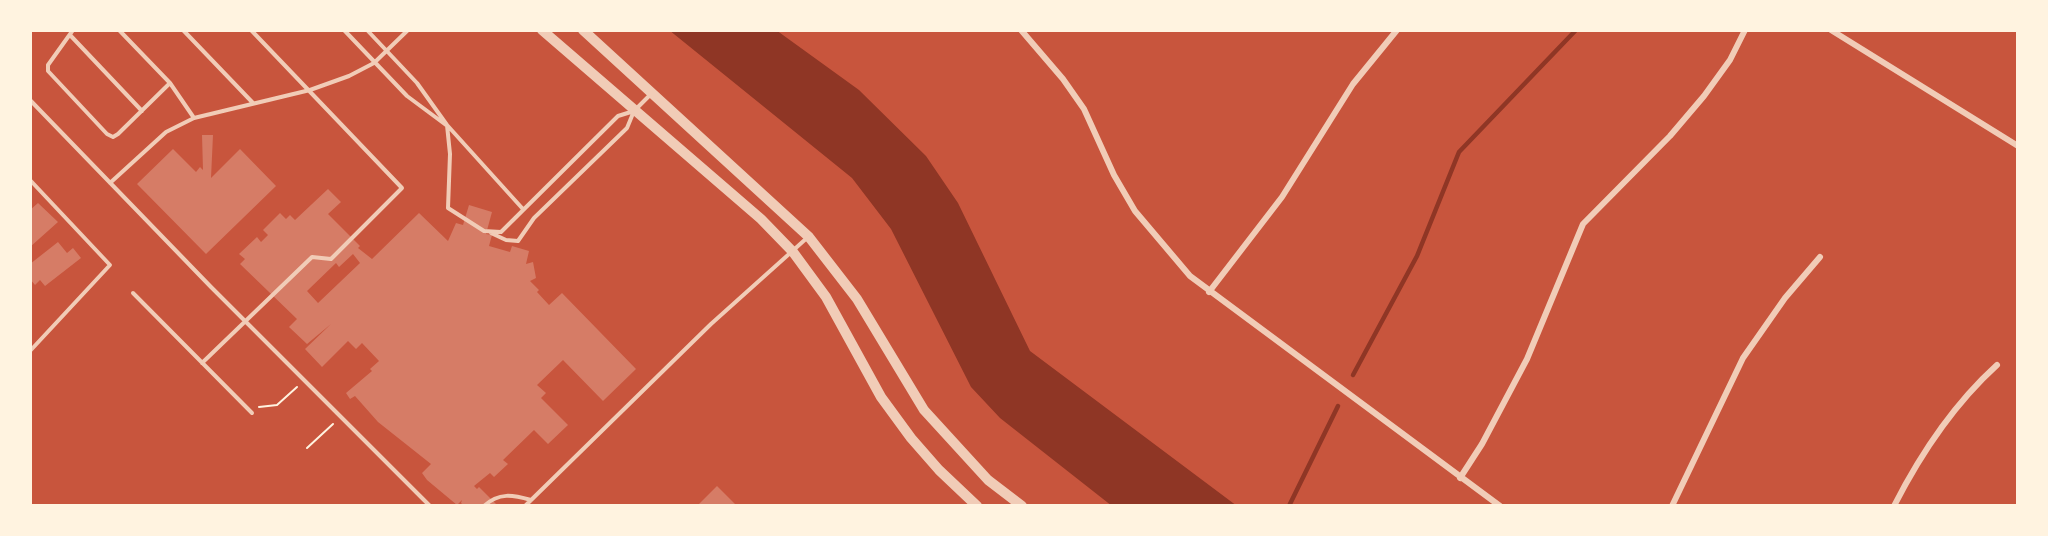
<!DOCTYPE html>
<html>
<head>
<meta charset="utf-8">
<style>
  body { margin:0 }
  #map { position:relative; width:2048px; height:536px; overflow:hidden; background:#c8553d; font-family:Poppins,sans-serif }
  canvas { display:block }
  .frame { position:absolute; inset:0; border:32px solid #fff3e0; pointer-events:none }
</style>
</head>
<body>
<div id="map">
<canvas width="2048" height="536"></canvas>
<div class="frame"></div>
</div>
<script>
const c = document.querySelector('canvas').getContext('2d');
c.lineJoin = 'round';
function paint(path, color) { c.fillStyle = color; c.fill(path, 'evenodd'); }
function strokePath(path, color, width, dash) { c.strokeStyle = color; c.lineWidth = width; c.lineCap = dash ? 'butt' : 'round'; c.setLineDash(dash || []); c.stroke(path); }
const water = new Path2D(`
  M 669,30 L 776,30 L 859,90 L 926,156 L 958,203 L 1030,351 L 1237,506 L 1112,506 L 1000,418 L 971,387 L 891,229 L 852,178 Z`);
const stream = new Path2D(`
  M 1353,375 L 1417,256 L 1459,152 L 1576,30
  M 1289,506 L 1338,406`);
const building = new Path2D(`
  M 202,135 L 213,135 L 211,178 L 240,149 L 276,186 L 206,254 L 137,184 L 173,149 L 196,172 L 200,167 L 203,170 Z
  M 328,189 L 341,202 L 328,214 L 360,246 L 358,248 L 372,259 L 419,213 L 448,241 L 456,223 L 463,225 L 469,205 L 492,212 L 486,234 L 492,235 L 489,246 L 510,252 L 512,246 L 529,251 L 526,264 L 533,262 L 536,278 L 530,281 L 539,290 L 537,292 L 549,305 L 562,293 L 636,369 L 603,401 L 563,360 L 537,385 L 546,393 L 541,398 L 568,425 L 548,444 L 534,430 L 503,460 L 508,464 L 494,477 L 490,473 L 474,486 L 477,489 L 479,487 L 498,506 L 464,506 L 461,503 L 462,500 L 457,505 L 427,480 L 422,473 L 431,464 L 378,422 L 355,396 L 350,399 L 346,393 L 372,371 L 370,369 L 379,361 L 362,343 L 356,349 L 348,341 L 322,367 L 305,349 L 331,324 L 307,344 L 289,327 L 297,319 L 240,264 L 245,259 L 239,254 L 257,237 L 261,242 L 268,235 L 263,230 L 280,213 L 286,219 L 290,215 L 295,220 ZM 353,254 L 360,263 L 318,303 L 307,291 L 336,263 L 339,267 Z
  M 38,203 L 58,222 L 30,247 L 30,210 Z
  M 58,242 L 67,253 L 73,248 L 81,258 L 45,286 L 40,280 L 35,285 L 30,279 L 30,264 Z
  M 717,486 L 737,506 L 697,506 Z`);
const path = new Path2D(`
  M 259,407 L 277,405 L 297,387
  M 307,448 L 333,424`);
const service = new Path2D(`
  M 73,30 L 48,65 L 48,71 L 107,134 L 113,137 L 118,134 L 170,83
  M 119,30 L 170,83 L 194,118
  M 183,30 L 253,103
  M 344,30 L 407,96 L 446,125
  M 367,30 L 417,83 L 447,125 L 522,208
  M 70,35 L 142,111
  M 30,100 L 211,287 L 430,506
  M 447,125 L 450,154 L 448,208 L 484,231 L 501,232 L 618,116 L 634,111
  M 30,180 L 110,265 L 30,351
  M 110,183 L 166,132 L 194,118 L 310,90 L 349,76 L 374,63 L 408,30
  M 491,233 L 506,240 L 518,241 L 534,218 L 627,128 L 634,111 L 650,95
  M 133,293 L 252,413
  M 202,363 L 312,257 L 331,259 L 402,188 L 251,30
  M 484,506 C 499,492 513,495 531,500
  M 525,506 L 711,324 L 808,237`);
const minor = new Path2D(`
  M 1021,30 L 1063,79 L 1084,109 L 1114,175 L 1135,211 L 1190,276 L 1500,506
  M 1831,30 L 2018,146
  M 1209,292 L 1282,197 L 1353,84 L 1397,30
  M 1460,478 L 1482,444 L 1527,359 L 1583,224 L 1670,136 L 1704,96 L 1730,60 L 1745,30
  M 1672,506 L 1743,358 L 1785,298 L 1820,257
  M 1894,506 C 1921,453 1953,405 1997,365`);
const tertiary = new Path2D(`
  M 542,30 L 761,219 L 793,252 L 826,297 L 881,397 L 911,438 L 939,470 L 977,506
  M 583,30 L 809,237 L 857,299 L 924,410 L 988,480 L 1022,506`);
paint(water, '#8f3625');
strokePath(stream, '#8f3625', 4.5);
paint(building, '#d67c66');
strokePath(path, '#fff3e0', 2);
strokePath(service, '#f1ccb7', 4);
strokePath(minor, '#f1ccb7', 6);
strokePath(tertiary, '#f1ccb7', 10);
</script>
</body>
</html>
